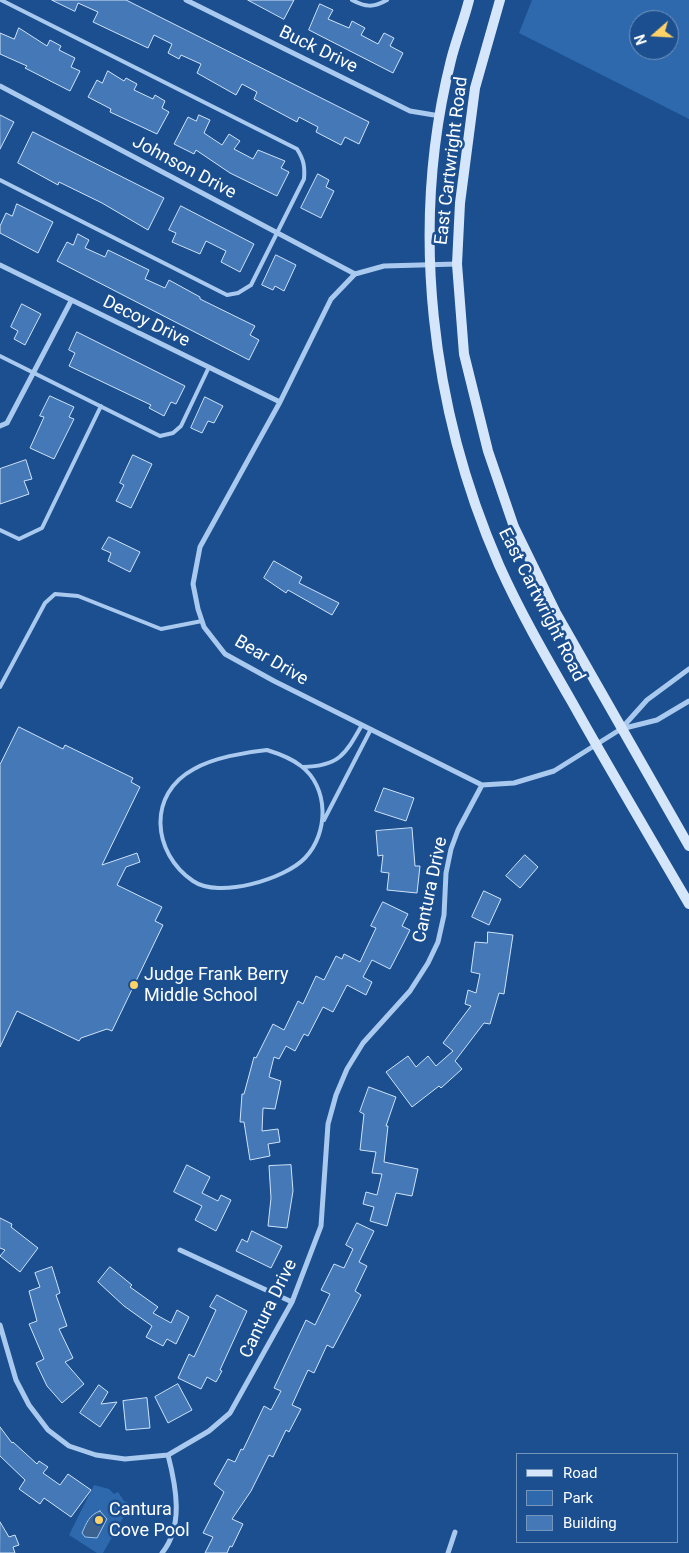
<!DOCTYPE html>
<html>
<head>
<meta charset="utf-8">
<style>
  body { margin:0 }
  #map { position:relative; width:689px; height:1553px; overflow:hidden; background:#1b4f8f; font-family:Roboto,sans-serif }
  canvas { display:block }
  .legend { position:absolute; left:516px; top:1453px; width:162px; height:90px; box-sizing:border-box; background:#1b4f8f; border:1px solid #7695bc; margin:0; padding:6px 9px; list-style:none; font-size:15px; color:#fff }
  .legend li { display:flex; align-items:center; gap:10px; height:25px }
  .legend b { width:25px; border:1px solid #7695bc }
  .north { position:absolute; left:629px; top:10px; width:50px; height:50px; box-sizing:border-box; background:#1b4f8f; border:1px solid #7695bc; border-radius:50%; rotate:251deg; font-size:14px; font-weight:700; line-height:20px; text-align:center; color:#fff }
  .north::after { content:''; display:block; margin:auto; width:18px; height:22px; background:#ffd166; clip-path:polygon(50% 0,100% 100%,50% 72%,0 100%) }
</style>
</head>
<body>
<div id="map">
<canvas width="689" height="1553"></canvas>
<ul class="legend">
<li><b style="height:6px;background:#d6e6fa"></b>Road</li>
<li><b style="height:14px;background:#2e69ad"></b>Park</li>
<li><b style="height:14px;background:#4478b7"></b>Building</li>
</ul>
<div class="north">N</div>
</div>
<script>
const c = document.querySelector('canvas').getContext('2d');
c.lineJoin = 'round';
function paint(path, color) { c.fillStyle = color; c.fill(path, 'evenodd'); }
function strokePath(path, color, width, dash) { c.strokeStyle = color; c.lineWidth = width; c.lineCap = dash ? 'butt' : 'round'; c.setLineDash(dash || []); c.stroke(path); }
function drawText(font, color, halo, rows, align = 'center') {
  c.font = font + ' Roboto,sans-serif'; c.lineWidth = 5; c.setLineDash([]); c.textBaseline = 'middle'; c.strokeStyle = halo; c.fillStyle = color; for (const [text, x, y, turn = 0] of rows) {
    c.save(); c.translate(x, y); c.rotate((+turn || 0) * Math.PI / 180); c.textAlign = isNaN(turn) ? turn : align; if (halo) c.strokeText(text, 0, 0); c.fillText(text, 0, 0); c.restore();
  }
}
const green = new Path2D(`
  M 532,0 L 689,0 L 689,119 L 519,33 ZM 639,20 L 669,20 L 669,50 L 639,50 Z
  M 94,1485 L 109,1489 L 114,1494 L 118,1492 L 124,1501 L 131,1504 L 103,1553 L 97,1553 L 69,1535 Z`);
const water = new Path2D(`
  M 100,1511 L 107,1519 L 97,1538 L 85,1537 L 82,1533 C 87,1522 89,1515 100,1511 Z`);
const building = new Path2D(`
  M 52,0 L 126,0 L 369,122 L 359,144 L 345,137 L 341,145 L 316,132 L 318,127 L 299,117 L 297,122 L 254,99 L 257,92 L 242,84 L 236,95 L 197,73 L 201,64 L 181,55 L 179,59 L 168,53 L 172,44 L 154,35 L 148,48 L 93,22 L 98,12 L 78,3 L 75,11 Z
  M 248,0 L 294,0 L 284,19 Z
  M 320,4 L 333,10 L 328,19 L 349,28 L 352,21 L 365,28 L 361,35 L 378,44 L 384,33 L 394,38 L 390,46 L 403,53 L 393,73 L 309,30 Z
  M 19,28 L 47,46 L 50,40 L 61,46 L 59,50 L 75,58 L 71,67 L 80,71 L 70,91 L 25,68 L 27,66 L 0,54 L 0,33 L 14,39 Z
  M 108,71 L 124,81 L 126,78 L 137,84 L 134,90 L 153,99 L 155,95 L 165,101 L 162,108 L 169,112 L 157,134 L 110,112 L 111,109 L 88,97 L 97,80 L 102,83 Z
  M 0,115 L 14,122 L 0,149 Z
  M 199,115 L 210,120 L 204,133 L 222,145 L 229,134 L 240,141 L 234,149 L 253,159 L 258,150 L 285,161 L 281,168 L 289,172 L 277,196 L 230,173 L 196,150 L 194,154 L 174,144 L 188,117 L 196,121 Z
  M 33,132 L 164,198 L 148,230 L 102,203 L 59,182 L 58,185 L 18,163 Z
  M 318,174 L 329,180 L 326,187 L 334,191 L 321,218 L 301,208 Z
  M 17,204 L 53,222 L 38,253 L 0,233 L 0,226 L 6,213 L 12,216 Z
  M 181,206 L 254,244 L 240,272 L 221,262 L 226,251 L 206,241 L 200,254 L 172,242 L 176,233 L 169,230 Z
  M 78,234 L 89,240 L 85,248 L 105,257 L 108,250 L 149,270 L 145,279 L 165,288 L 169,280 L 200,297 L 200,299 L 255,326 L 250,335 L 259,340 L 249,360 L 57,261 L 67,242 L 73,245 Z
  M 276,255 L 296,265 L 284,291 L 275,286 L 273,290 L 262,285 Z
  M 22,304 L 41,314 L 25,345 L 14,339 L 18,331 L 11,327 Z
  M 77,332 L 185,386 L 176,404 L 171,402 L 164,416 L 149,408 L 151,405 L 69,366 L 75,353 L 69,350 Z
  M 50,396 L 74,407 L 69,417 L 74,419 L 54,459 L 30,448 L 44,417 L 40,416 Z
  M 205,397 L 223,406 L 214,423 L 208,421 L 202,433 L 191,428 Z
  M 133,455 L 152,464 L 131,508 L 116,501 L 124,485 L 120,483 Z
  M 26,460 L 32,479 L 24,481 L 29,494 L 0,504 L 0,469 Z
  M 109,537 L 140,552 L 130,572 L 108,561 L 111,553 L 102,549 Z
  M 274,561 L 302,577 L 299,583 L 339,603 L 332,615 L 288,590 L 286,593 L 264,578 Z
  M 19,727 L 63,749 L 65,745 L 133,778 L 131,782 L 140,787 L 102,865 L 137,853 L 140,862 L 126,867 L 117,885 L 162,907 L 155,921 L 163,925 L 112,1031 L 107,1029 L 81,1038 L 79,1041 L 17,1011 L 0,1047 L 0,765 Z
  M 384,788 L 414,798 L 406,821 L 375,811 Z
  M 412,828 L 415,866 L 420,866 L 417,893 L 387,890 L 389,873 L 381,872 L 383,855 L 378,856 L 376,831 Z
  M 525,855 L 538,867 L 520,888 L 506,876 Z
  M 484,891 L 501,899 L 489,925 L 472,917 Z
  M 383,902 L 408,914 L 402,926 L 410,930 L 404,942 L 390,969 L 372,960 L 363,977 L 372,982 L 366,995 L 347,985 L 333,1012 L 323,1007 L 308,1036 L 304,1034 L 295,1051 L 286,1046 L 279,1059 L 274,1057 L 269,1077 L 281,1081 L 275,1109 L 263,1108 L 262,1131 L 278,1129 L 280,1142 L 268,1144 L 270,1156 L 250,1160 L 244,1122 L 240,1122 L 242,1094 L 244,1094 L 254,1057 L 256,1058 L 273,1024 L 284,1030 L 298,1001 L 303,1004 L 316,976 L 324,980 L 336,956 L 342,959 L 344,954 L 360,962 L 376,928 L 371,926 Z
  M 488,932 L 513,935 L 504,994 L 499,993 L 490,1024 L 484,1023 L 455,1061 L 462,1069 L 441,1088 L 439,1086 L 412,1107 L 386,1072 L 408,1056 L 416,1067 L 428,1056 L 436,1066 L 453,1051 L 443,1043 L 471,1006 L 465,1004 L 468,990 L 476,993 L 480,974 L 471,972 L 475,942 L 487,943 Z
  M 369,1087 L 396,1097 L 386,1126 L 388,1126 L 384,1162 L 418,1169 L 412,1196 L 396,1193 L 387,1226 L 370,1221 L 374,1207 L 363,1204 L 366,1192 L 377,1195 L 382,1174 L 372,1173 L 376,1152 L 360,1150 L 364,1114 L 360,1112 Z
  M 187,1165 L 210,1177 L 202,1193 L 218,1201 L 221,1195 L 231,1200 L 216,1231 L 195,1220 L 202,1206 L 174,1192 Z
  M 291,1165 L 293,1191 L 287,1228 L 268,1226 L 271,1198 L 269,1166 Z
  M 0,1218 L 12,1224 L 11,1227 L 38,1248 L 20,1272 L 0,1256 L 5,1250 L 0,1248 Z
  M 357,1223 L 374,1231 L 359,1262 L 367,1266 L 355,1291 L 361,1295 L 333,1348 L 327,1345 L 314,1373 L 308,1370 L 292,1405 L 301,1409 L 289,1432 L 286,1430 L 273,1457 L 269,1455 L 251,1491 L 232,1519 L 243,1524 L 232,1547 L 230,1546 L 227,1553 L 205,1553 L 213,1537 L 203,1533 L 224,1492 L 214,1484 L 228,1459 L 235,1462 L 241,1449 L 243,1450 L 264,1406 L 271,1410 L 281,1391 L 274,1388 L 306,1320 L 315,1325 L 330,1294 L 321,1290 L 334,1264 L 344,1268 L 353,1249 L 346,1245 Z
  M 252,1231 L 282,1246 L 271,1268 L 236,1251 L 242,1239 L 247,1242 Z
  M 52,1267 L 60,1293 L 56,1295 L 67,1326 L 59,1329 L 73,1358 L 65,1362 L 84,1384 L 62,1403 L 47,1386 L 36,1363 L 44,1359 L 29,1324 L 37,1321 L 29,1291 L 40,1287 L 35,1273 Z
  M 110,1267 L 132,1285 L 130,1287 L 158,1307 L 153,1313 L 171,1323 L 177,1310 L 189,1317 L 176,1344 L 167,1339 L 163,1346 L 146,1337 L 152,1326 L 124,1306 L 98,1282 Z
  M 217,1295 L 247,1311 L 220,1370 L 222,1371 L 216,1382 L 207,1377 L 201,1389 L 178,1378 L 189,1354 L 194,1357 L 216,1310 L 210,1307 Z
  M 178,1384 L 192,1410 L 168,1423 L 155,1397 Z
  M 99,1385 L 108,1392 L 101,1404 L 117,1402 L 100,1427 L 80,1413 Z
  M 147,1398 L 150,1428 L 126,1430 L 123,1401 Z
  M 0,1427 L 12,1443 L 13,1442 L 37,1464 L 39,1461 L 48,1467 L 43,1473 L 60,1485 L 68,1474 L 91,1490 L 71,1517 L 44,1498 L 40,1504 L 19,1489 L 25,1480 L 0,1456 Z
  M 0,1522 L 9,1537 L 15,1535 L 19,1545 L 13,1547 L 15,1553 L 0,1553 Z`);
const lane = new Path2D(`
  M 352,0 C 365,7 373,8 387,0
  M 0,180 L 227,295 L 238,293 L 251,285 L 304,179 C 305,167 304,160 297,149 L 1,0
  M 0,356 L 160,436 L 173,433 L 181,426 L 209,367
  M 0,530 L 19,539 L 42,528 L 101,406
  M 0,687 L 45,603 L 55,594 L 78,596 L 161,629 L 202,621
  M 267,750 C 280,754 291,758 301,766 C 329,787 329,833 305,858 C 285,879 219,899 193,881 C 152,853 147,794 194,769 C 213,758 245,752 267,750 Z
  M 303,767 C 339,766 345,755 362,725
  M 324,820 L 371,729`);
const street = new Path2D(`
  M 186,0 L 410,111 L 440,116
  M 0,86 L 355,274
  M 457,264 L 384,266 L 355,274 L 331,299 L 280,402 L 200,547 L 193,584 L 198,609 L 204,627 L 225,654 L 274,681 L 482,785 L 514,783 L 554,771 L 621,729
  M 0,265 L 280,402
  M 0,426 L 7,423 L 71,301
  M 689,669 L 647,700 L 621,729 L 657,720 L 689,701
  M 180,1250 L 292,1302
  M 0,1325 L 16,1380 L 29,1405 L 48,1430 L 69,1446 L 96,1455 L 125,1459 L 168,1455 L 209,1431 L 230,1413 L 292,1302 L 321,1226 L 328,1124 L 336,1095 L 347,1069 L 363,1043 L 410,991 L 428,963 L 438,942 L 444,915 L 446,873 L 451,849 L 458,830 L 482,785
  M 162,1553 C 184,1526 176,1486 168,1455
  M 448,1553 L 455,1532`);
const secondary = new Path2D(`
  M 469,0 C 464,20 456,40 451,60 C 409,227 431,409 499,565 C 520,612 546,657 572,702 C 610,770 650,837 689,904
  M 500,0 L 475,88 L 460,203 L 457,264 L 464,354 L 488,451 L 514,527 L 556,613 L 689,846`);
const markers = [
  [134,985,5,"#ffd166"],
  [99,1520,5,"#ffd166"]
];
const streetNames = [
  ["Buck Drive",318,50,26],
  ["East Cartwright Road",452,161,-83],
  ["Johnson Drive",184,168,28],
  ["Decoy Drive",146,322,26],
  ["East Cartwright Road",541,605,63],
  ["Bear Drive",271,661,30],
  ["Cantura Drive",431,890,-78],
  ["Cantura Drive",269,1309,-64]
];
const poiNames = [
  ["Judge Frank Berry",144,975],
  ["Middle School",144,996],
  ["Cantura",109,1510],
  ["Cove Pool",109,1531]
];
paint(green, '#2e69ad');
paint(water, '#3c6290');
strokePath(water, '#9cc4f0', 1);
paint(building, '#4478b7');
strokePath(building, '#cfe3fa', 1);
strokePath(lane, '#a9c9ee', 4);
strokePath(street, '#a9c9ee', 5);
strokePath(secondary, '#d6e6fa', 10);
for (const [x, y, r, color] of markers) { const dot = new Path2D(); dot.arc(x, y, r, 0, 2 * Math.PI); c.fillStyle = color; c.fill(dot); strokePath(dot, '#1b4f8f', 2); }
drawText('18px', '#fff', '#1b4f8f', streetNames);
drawText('18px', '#fff', '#1b4f8f', poiNames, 'left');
</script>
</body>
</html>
